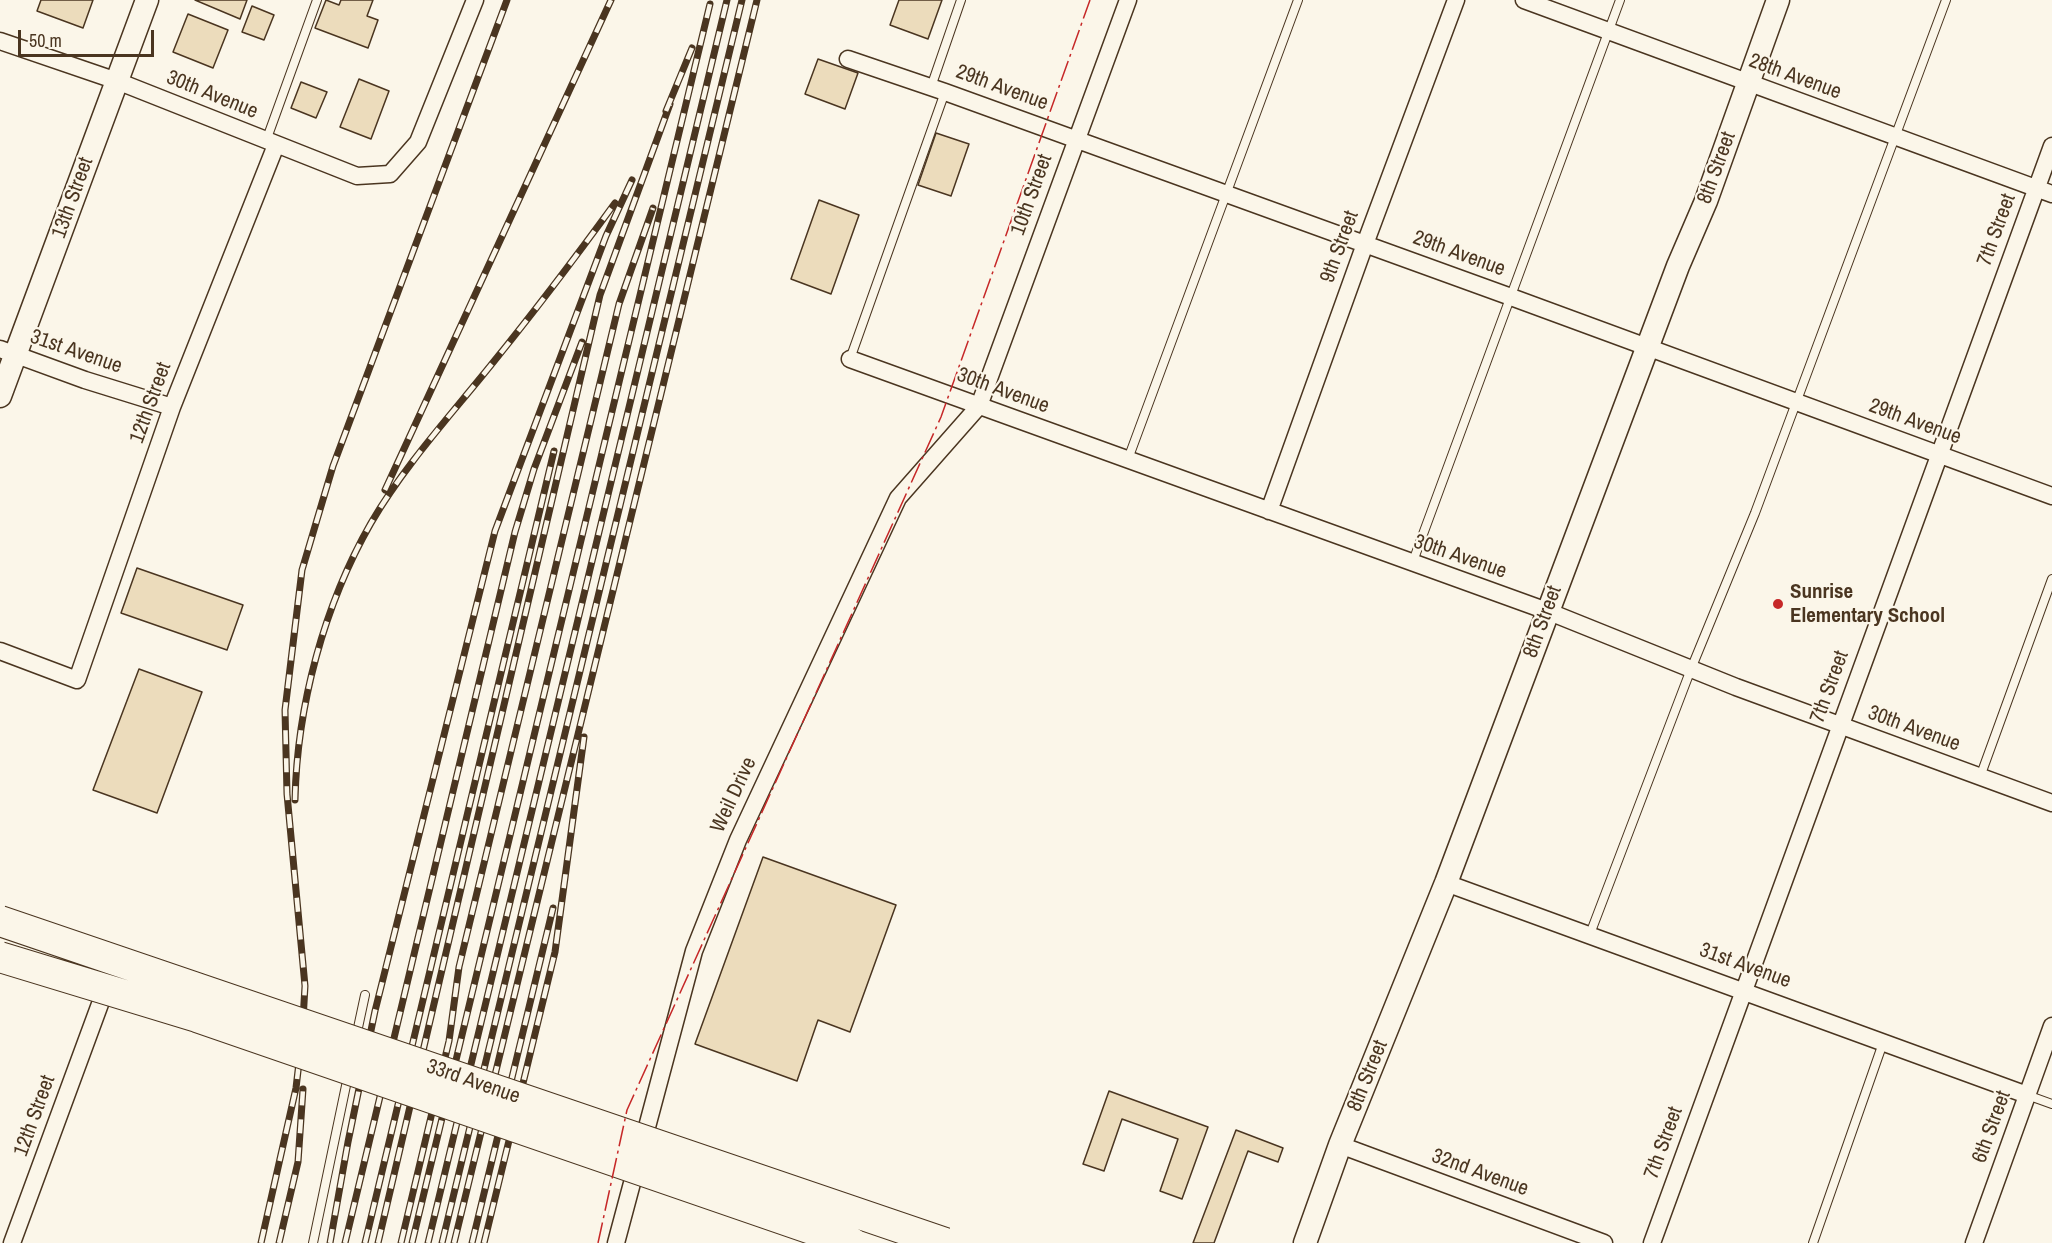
<!DOCTYPE html>
<html>
<head>
<meta charset="utf-8">
<style>
  body { margin:0 }
  #map { position:relative; width:2052px; height:1243px; overflow:hidden; background:#fbf6e9; font-family:"Archivo Narrow",sans-serif }
  canvas { display:block }
  .scale { position:absolute; left:18px; top:30px; width:136px; height:27px; box-sizing:border-box; border:3px solid #4a3520; border-top:0; padding-left:8px; font-size:18px; line-height:21px; white-space:nowrap; color:#4a3520; -webkit-text-stroke:4px #fbf6e9; paint-order:stroke }
</style>
</head>
<body>
<div id="map">
<canvas width="2052" height="1243"></canvas>
<div class="scale">50 m</div>
</div>
<script>
const c = document.querySelector('canvas').getContext('2d');
c.lineJoin = 'round';
function paint(path, color) { c.fillStyle = color; c.fill(path, 'evenodd'); }
function strokePath(path, color, width, dash) { c.strokeStyle = color; c.lineWidth = width; c.lineCap = dash ? 'butt' : 'round'; c.setLineDash(dash || []); c.stroke(path); }
function drawText(font, color, halo, rows, align = 'center') {
  c.font = font + ' "Archivo Narrow",sans-serif'; c.lineWidth = 4.5; c.setLineDash([]); c.textBaseline = 'middle'; c.strokeStyle = halo; c.fillStyle = color; for (const [text, x, y, turn = 0] of rows) {
    c.save(); c.translate(x, y); c.rotate((+turn || 0) * Math.PI / 180); c.textAlign = isNaN(turn) ? turn : align; if (halo) c.strokeText(text, 0, 0); c.fillText(text, 0, 0); c.restore();
  }
}
const building = new Path2D(`
  M 41,0 L 93,0 L 83,28 L 37,11 Z
  M 195,0 L 247,0 L 240,19 Z
  M 326,0 L 339,5 L 341,0 L 373,0 L 367,16 L 378,20 L 368,48 L 315,28 Z
  M 899,0 L 942,0 L 928,39 L 890,25 Z
  M 252,6 L 274,15 L 264,40 L 242,32 Z
  M 188,14 L 228,30 L 213,68 L 173,52 Z
  M 818,59 L 858,73 L 845,109 L 805,94 Z
  M 359,79 L 389,91 L 371,139 L 340,127 Z
  M 301,82 L 327,92 L 316,118 L 291,108 Z
  M 936,133 L 969,144 L 951,196 L 918,185 Z
  M 819,200 L 859,215 L 831,294 L 791,279 Z
  M 137,568 L 243,605 L 227,650 L 121,613 Z
  M 139,669 L 202,692 L 157,813 L 93,790 Z
  M 763,857 L 896,905 L 850,1032 L 818,1020 L 797,1081 L 695,1044 Z
  M 1109,1091 L 1208,1127 L 1182,1199 L 1160,1191 L 1178,1139 L 1122,1119 L 1104,1171 L 1083,1164 Z
  M 1236,1130 L 1283,1148 L 1278,1162 L 1248,1151 L 1214,1243 L 1193,1243 Z`);
const lane = new Path2D(`
  M 931,87 L 961,0
  M 266,141 L 317,0
  M 850,359 L 945,92
  M 1128,459 L 1298,0
  M 1412,564 L 1620,0
  M 1980,777 L 2052,579
  M 1590,934 L 1691,669 L 1755,513 L 1946,0
  M 356,1037 L 365,995
  M 2027,1095 L 2052,1104
  M 313,1243 L 348,1076
  M 1813,1243 L 1883,1043`);
const street = new Path2D(`
  M 1524,0 L 2052,194
  M 0,41 L 117,81 L 357,176 L 390,174 L 418,142 L 475,0
  M 848,59 L 945,92 L 1511,297 L 2052,496
  M 0,349 L 85,380 L 172,407
  M 850,359 L 1547,611 L 1736,687 L 2052,803
  M 1269,511 L 1365,244 L 1456,0
  M 0,651 L 77,680 L 172,407 L 276,145
  M 1446,883 L 2027,1095
  M 1340,1145 L 1604,1243
  M 12,1243 L 100,1004
  M 616,1243 L 694,951 L 738,840 L 898,498 L 979,406 L 1128,0
  M 1652,1243 L 2052,146
  M 1974,1243 L 2052,1026`);
const secondary = new Path2D(`
  M 0,396 L 147,0
  M 1305,1243 L 1340,1145 L 1446,883 L 1678,266 L 1706,201 L 1778,0`);
const rail = new Path2D(`
  M 666,111 L 692,48
  M 385,490 L 611,0
  M 295,800 C 297,706 324,605 371,523 C 404,466 450,416 491,365 C 534,312 575,258 615,203
  M 261,1243 L 296,1088 L 302,1037 L 305,986 L 287,794 L 285,710 L 302,570 L 333,466 L 507,0
  M 279,1243 L 298,1162 L 303,1089
  M 330,1243 L 348,1142 L 375,1011 L 495,531 L 606,236 L 632,180
  M 345,1243 L 515,532 L 534,469 L 582,342
  M 365,1243 L 554,451
  M 378,1243 L 600,295 L 670,104
  M 401,1243 L 449,1041 L 459,967 L 619,304 L 653,208
  M 412,1243 L 710,4
  M 428,1243 L 727,0
  M 442,1243 L 742,0
  M 454,1243 L 757,0
  M 472,1243 L 553,908
  M 484,1243 L 555,952 L 584,737`);
const highwayBridge = new Path2D(`
  M 0,921 L 945,1243
  M 0,957 L 197,1017 L 852,1243`);
const power = new Path2D(`
  M 598,1243 L 627,1110 L 941,417 L 1090,0`);
const markers = [
  [1778,604,6,"#c62828"]
];
const streetNames = [
  ["28th Avenue",1795,77,20],
  ["29th Avenue",1002,88,20],
  ["30th Avenue",212,95,22],
  ["8th Street",1717,168,-70],
  ["10th Street",1032,195,-70],
  ["13th Street",73,198,-70],
  ["7th Street",1997,230,-70],
  ["9th Street",1340,247,-70],
  ["29th Avenue",1459,254,20],
  ["31st Avenue",76,352,19],
  ["30th Avenue",1003,391,20],
  ["12th Street",151,403,-70],
  ["29th Avenue",1915,422,20],
  ["30th Avenue",1460,557,19],
  ["8th Street",1543,622,-70],
  ["7th Street",1830,687,-70],
  ["30th Avenue",1914,729,20],
  ["Weil Drive",734,795,-65],
  ["31st Avenue",1745,966,20],
  ["8th Street",1368,1076,-68],
  ["33rd Avenue",473,1082,19],
  ["12th Street",35,1116,-70],
  ["6th Street",1992,1127,-70],
  ["7th Street",1664,1143,-70],
  ["32nd Avenue",1480,1173,20]
];
const poiNames = [
  ["Sunrise",1790,592],
  ["Elementary School",1790,616]
];
paint(building, '#ecdcbc');
strokePath(building, '#4a3520', 1.5);
strokePath(lane, '#4a3520', 10);
strokePath(street, '#4a3520', 19);
strokePath(secondary, '#4a3520', 25);
strokePath(lane, '#fbf6e9', 8);
strokePath(street, '#fbf6e9', 16);
strokePath(secondary, '#fbf6e9', 22);
strokePath(rail, '#4a3520', 7);
strokePath(rail, '#fbf6e9', 4.5, [14]);
strokePath(highwayBridge, '#4a3520', 32, []);
strokePath(highwayBridge, '#fbf6e9', 30);
strokePath(power, '#c62828', 1.5, [21, 4.5, 3, 4.5]);
for (const [x, y, r, color] of markers) { const dot = new Path2D(); dot.arc(x, y, r, 0, 2 * Math.PI); c.fillStyle = color; c.fill(dot); strokePath(dot, '#fbf6e9', 2); }
drawText('21px', '#4a3520', '#fbf6e9', streetNames);
drawText('bold 21px', '#4a3520', '#fbf6e9', poiNames, 'left');
</script>
</body>
</html>
